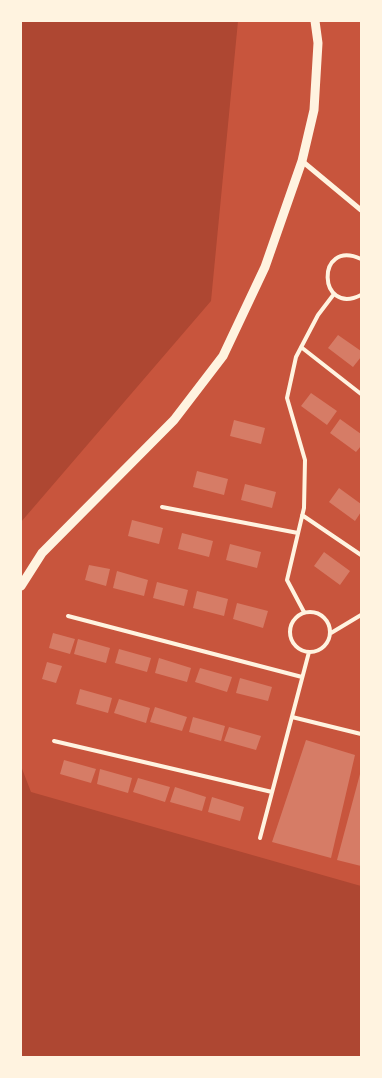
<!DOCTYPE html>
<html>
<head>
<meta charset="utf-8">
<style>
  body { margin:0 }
  #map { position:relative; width:382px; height:1078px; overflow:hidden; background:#c8553d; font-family:Lato,sans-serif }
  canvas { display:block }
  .frame { position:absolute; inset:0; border:22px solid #fff3e0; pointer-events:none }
</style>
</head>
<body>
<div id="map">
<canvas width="382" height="1078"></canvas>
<div class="frame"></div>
</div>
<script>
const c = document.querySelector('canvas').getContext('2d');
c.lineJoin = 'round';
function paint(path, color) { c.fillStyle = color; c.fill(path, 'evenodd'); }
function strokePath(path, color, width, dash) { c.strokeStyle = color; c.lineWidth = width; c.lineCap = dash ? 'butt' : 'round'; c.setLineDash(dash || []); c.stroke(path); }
const green = new Path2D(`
  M 21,21 L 238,21 L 211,301 L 21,522 Z
  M 21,766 L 31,792 L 361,886 L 361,1057 L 21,1057 Z`);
const building = new Path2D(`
  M 338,335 L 361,351 L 361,357 L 353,367 L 328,348 Z
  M 311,393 L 337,411 L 327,425 L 301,406 Z
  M 340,419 L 361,434 L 361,446 L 356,452 L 330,433 Z
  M 234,420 L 265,428 L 261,444 L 230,436 Z
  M 197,471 L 228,479 L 224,495 L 193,487 Z
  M 245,484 L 276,492 L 272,508 L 241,500 Z
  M 339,488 L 361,504 L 361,512 L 355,521 L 329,502 Z
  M 132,520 L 163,528 L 159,544 L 128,536 Z
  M 182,533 L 213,541 L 209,557 L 178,549 Z
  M 230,544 L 261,552 L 257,568 L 226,560 Z
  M 324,552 L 350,571 L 340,585 L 314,566 Z
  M 89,565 L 110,569 L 106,586 L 85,580 Z
  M 117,571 L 148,580 L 144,596 L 113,588 Z
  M 157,582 L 188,590 L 184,606 L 153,598 Z
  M 197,591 L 228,599 L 224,616 L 193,608 Z
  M 237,603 L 268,611 L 263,628 L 233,619 Z
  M 53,633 L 75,639 L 70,654 L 49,648 Z
  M 78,639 L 110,648 L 106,663 L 74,654 Z
  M 119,649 L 151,658 L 147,672 L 115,663 Z
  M 159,658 L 191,668 L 187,682 L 155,673 Z
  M 47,662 L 62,666 L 56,683 L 42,679 Z
  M 200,668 L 232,677 L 227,692 L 195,682 Z
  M 240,678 L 272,687 L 268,701 L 236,693 Z
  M 80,689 L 112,698 L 108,713 L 76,704 Z
  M 119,699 L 150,708 L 146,723 L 114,713 Z
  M 155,707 L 187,717 L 182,731 L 150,722 Z
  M 193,717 L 225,726 L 221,741 L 189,732 Z
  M 229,727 L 261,736 L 256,750 L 224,741 Z
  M 306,740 L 355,755 L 331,858 L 272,842 Z
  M 64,760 L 96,769 L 91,783 L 60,774 Z
  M 100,769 L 132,778 L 128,793 L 97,784 Z
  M 360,774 L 361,774 L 361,866 L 337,860 Z
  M 138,778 L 170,787 L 165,802 L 133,792 Z
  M 175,787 L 206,797 L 202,811 L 170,802 Z
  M 212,797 L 244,807 L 240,821 L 208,812 Z`);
const service = new Path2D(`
  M 361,259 C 315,238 318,317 361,295
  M 301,347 L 361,394
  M 162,507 L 298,533
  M 302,515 L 361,555
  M290 632a20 20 0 1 1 40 0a20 20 0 1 1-40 0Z
  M 304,612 L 287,580 L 304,508 L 305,460 L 287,398 L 296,357 L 318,315 L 334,294
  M 68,616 L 302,677
  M 331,633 L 361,615
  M 292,717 L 361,734
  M 54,741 L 272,792
  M 260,838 L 309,652`);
const minor = new Path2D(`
  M 302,161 L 361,210`);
const tertiary = new Path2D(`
  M 21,586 L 42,553 L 174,420 L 223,356 L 265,267 L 302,161 L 314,110 L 318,43 L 315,21`);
paint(green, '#ae4732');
paint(building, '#d67c66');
strokePath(service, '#fff3e0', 4);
strokePath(minor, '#fff3e0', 5);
strokePath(tertiary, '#fff3e0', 9);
</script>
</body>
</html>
